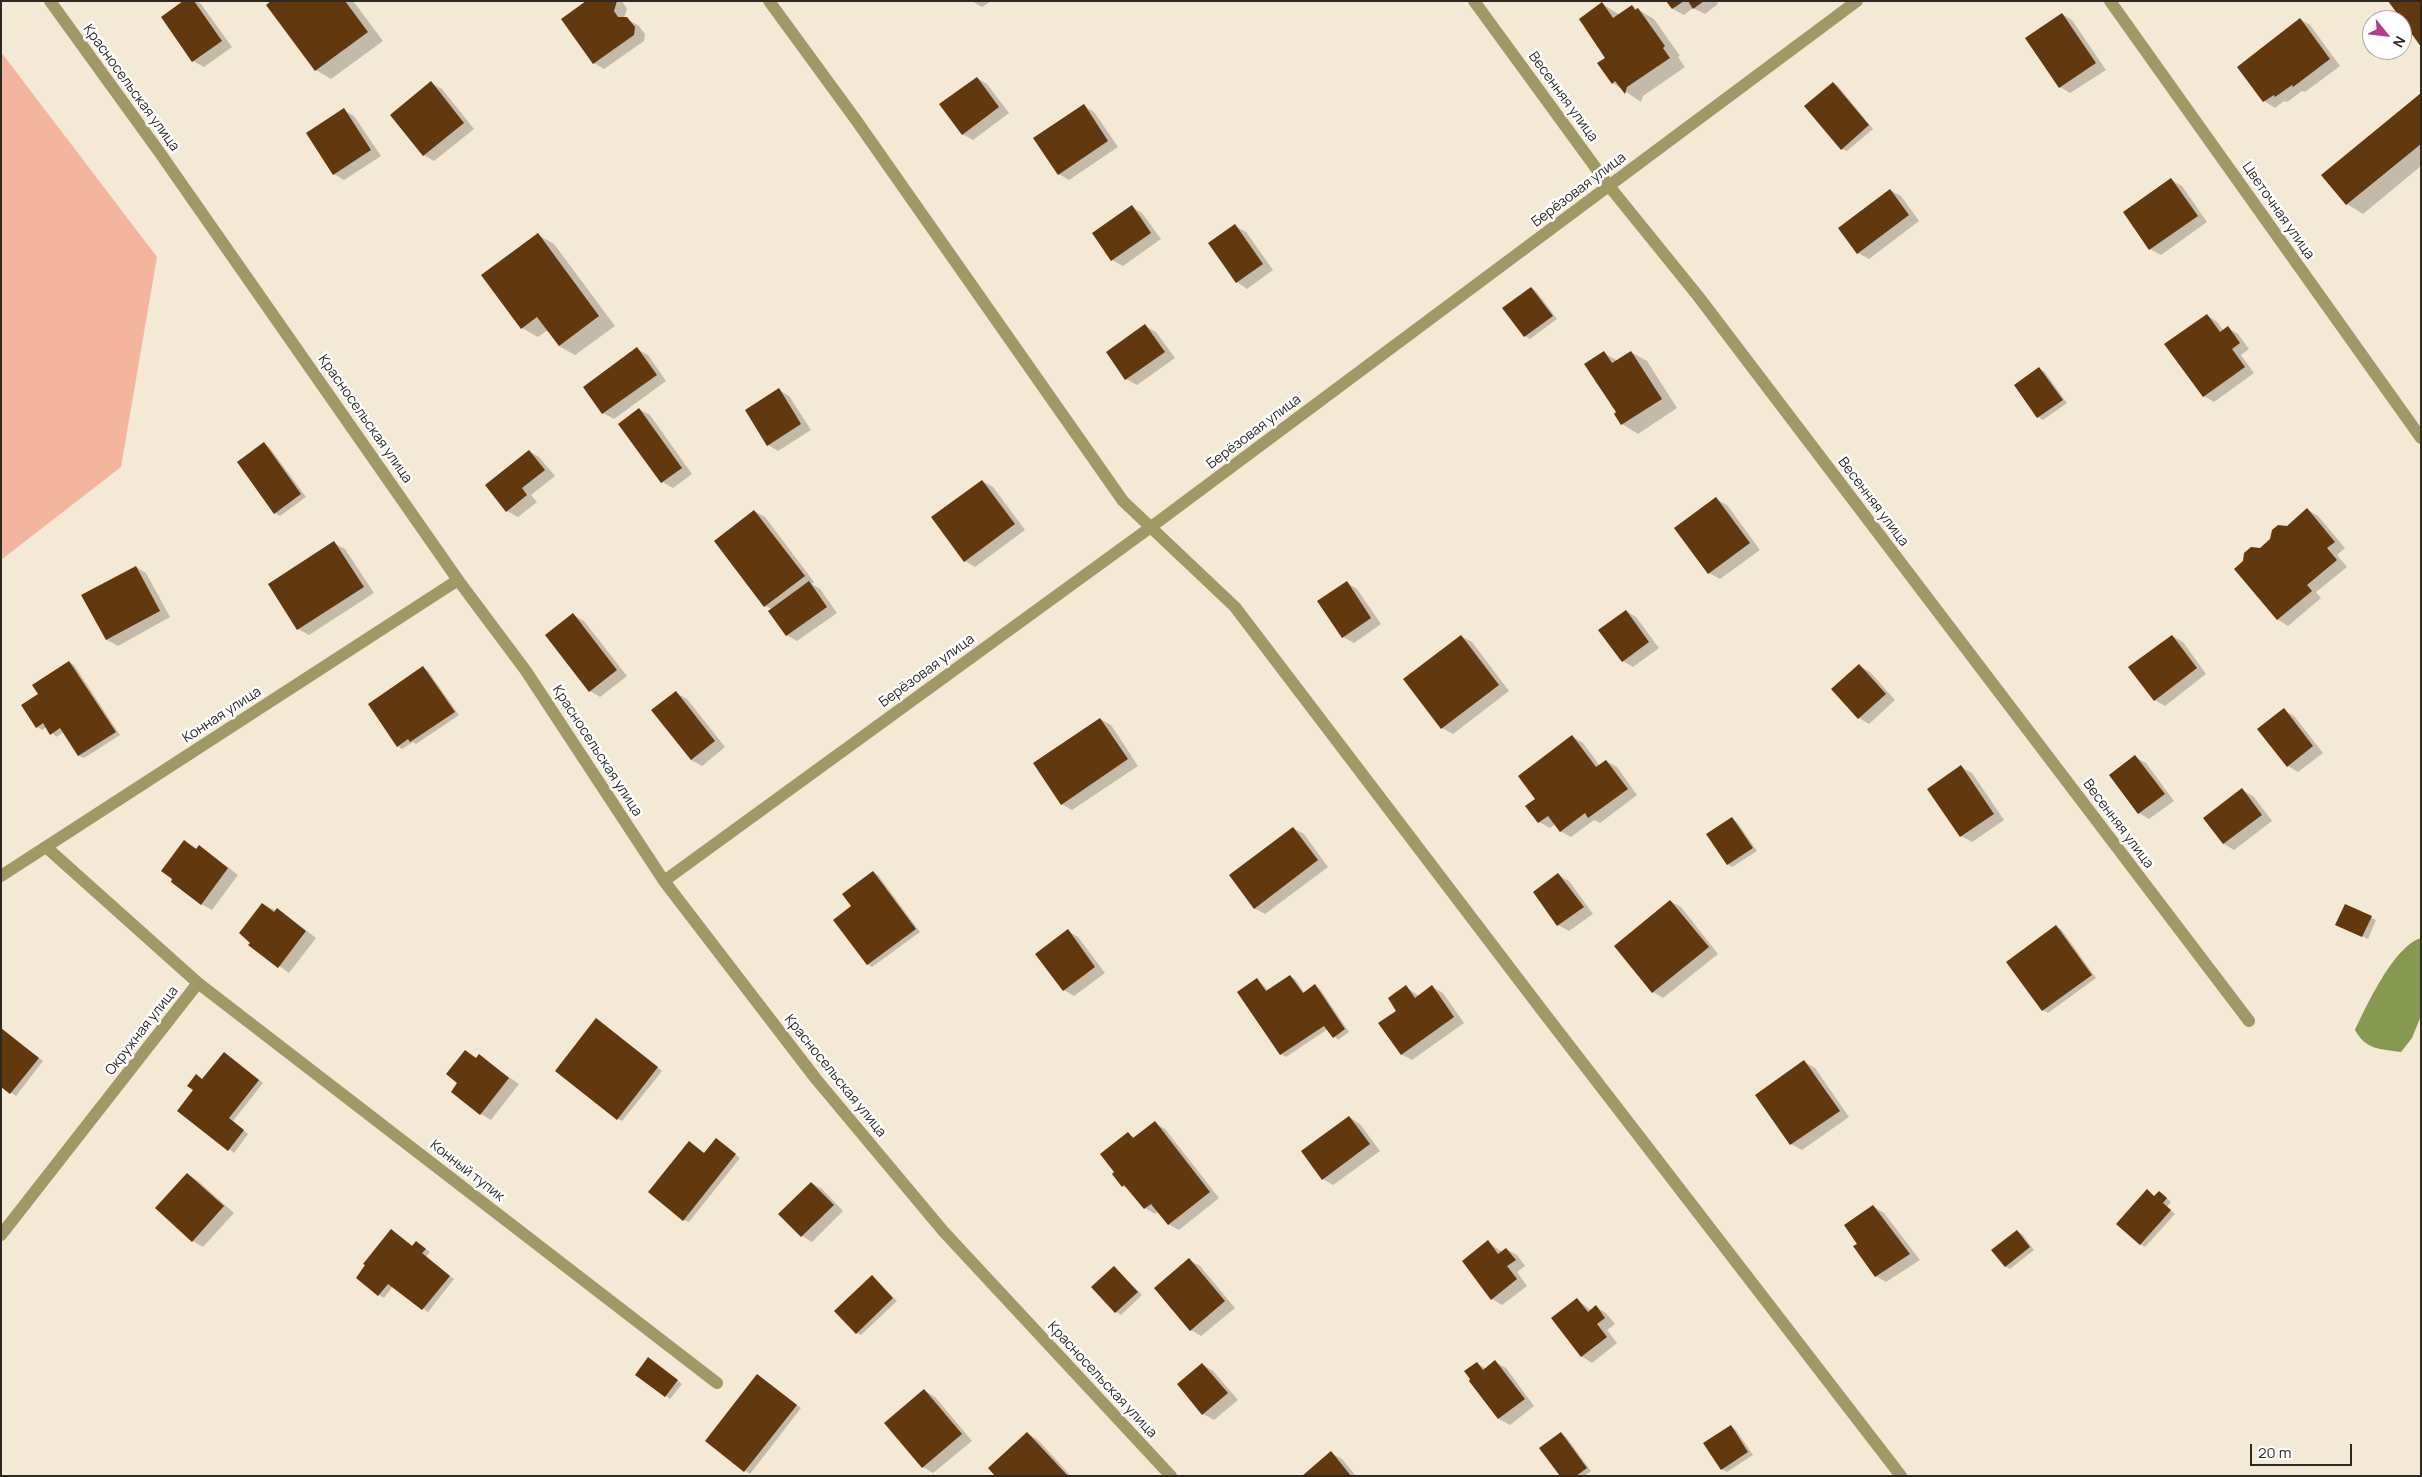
<!DOCTYPE html>
<html>
<head>
<meta charset="utf-8">
<style>
  body { margin:0 }
  #map { position:relative; width:2422px; height:1477px; overflow:hidden; background:#f4e9d5; font-family:Manrope,sans-serif }
  canvas { display:block }
  .frame { position:absolute; inset:0; border:2px solid #2d2922; pointer-events:none }
  .north { position:absolute; left:2362px; top:10px; width:50px; height:50px; box-sizing:border-box; background:#fff; border:1px solid #aba9a7; border-radius:50%; rotate:119deg; font-size:14px; font-weight:700; line-height:20px; text-align:center; color:#2d2922 }
  .north::after { content:''; display:block; margin:auto; width:18px; height:22px; background:#b53c90; clip-path:polygon(50% 0,100% 100%,50% 72%,0 100%) }
  .scale { position:absolute; left:2250px; top:1444px; width:102px; height:22px; box-sizing:border-box; border:2px solid #2d2922; border-top:0; padding-left:6px; font-size:15px; line-height:18px; white-space:nowrap; color:#2d2922; -webkit-text-stroke:4px #fff; paint-order:stroke }
</style>
</head>
<body>
<div id="map">
<canvas width="2422" height="1477"></canvas>
<div class="frame"></div>
<div class="north">N</div>
<div class="scale">20 m</div>
</div>
<script>
const c = document.querySelector('canvas').getContext('2d');
c.lineJoin = 'round';
function paint(path, color) { c.fillStyle = color; c.fill(path, 'evenodd'); }
function strokePath(path, color, width, dash) { c.strokeStyle = color; c.lineWidth = width; c.lineCap = dash ? 'butt' : 'round'; c.setLineDash(dash || []); c.stroke(path); }
function drawText(font, color, halo, rows, align = 'center') {
  c.font = font + ' Manrope,sans-serif'; c.lineWidth = 5; c.setLineDash([]); c.textBaseline = 'middle'; c.strokeStyle = halo; c.fillStyle = color; for (const [text, x, y, turn = 0] of rows) {
    c.save(); c.translate(x, y); c.rotate((+turn || 0) * Math.PI / 180); c.textAlign = isNaN(turn) ? turn : align; if (halo) c.strokeText(text, 0, 0); c.fillText(text, 0, 0); c.restore();
  }
}
const green = new Path2D(`
  M 1,52 L 157,257 L 121,467 L 1,560 Z`);
const water = new Path2D(`
  M 2421,938 L 2421,1016 L 2412,1038 L 2401,1052 C 2380,1049 2366,1050 2355,1030 C 2367,1005 2394,946 2421,938 Z`);
const shadow = new Path2D(`
  M 186,1 L 197,1 L 201,4 L 232,47 L 204,67 L 193,61 Z
  M 273,1 L 353,1 L 383,41 L 331,79 L 316,70 Z
  M 589,1 L 622,1 L 627,9 L 624,18 L 638,25 L 645,34 L 644,41 L 604,69 L 594,63 Z
  M 972,1 L 991,1 L 982,7 Z
  M 1668,1 L 1716,1 L 1718,4 L 1705,14 L 1693,8 L 1684,15 L 1673,9 Z
  M 1602,4 L 1620,15 L 1632,6 L 1654,19 L 1680,56 L 1678,57 L 1685,67 L 1643,96 L 1641,102 L 1613,83 L 1606,58 Z
  M 2062,14 L 2072,20 L 2106,70 L 2070,93 L 2060,87 Z
  M 2300,19 L 2310,25 L 2340,66 L 2305,92 L 2302,91 L 2287,102 L 2284,101 L 2275,108 L 2264,101 L 2239,68 Z
  M 977,78 L 987,84 L 1009,113 L 973,140 L 962,134 Z
  M 431,83 L 442,89 L 474,129 L 434,161 L 424,155 Z
  M 1833,83 L 1838,86 L 1873,129 L 1847,151 L 1842,149 Z
  M 2421,94 L 2421,166 L 2363,214 L 2347,204 L 2323,175 Z
  M 1084,106 L 1094,112 L 1118,147 L 1069,180 L 1059,174 Z
  M 344,110 L 354,116 L 381,156 L 344,180 L 334,174 Z
  M 2171,180 L 2182,186 L 2207,222 L 2161,255 L 2150,249 Z
  M 1890,190 L 1901,196 L 1919,221 L 1869,259 L 1858,253 Z
  M 1132,207 L 1142,213 L 1161,239 L 1123,266 L 1112,260 Z
  M 1235,226 L 1246,232 L 1273,270 L 1247,289 L 1237,282 L 1210,244 Z
  M 538,235 L 554,244 L 615,326 L 575,355 L 559,346 L 548,330 L 538,337 L 522,328 Z
  M 1532,288 L 1536,291 L 1557,319 L 1530,339 L 1525,336 Z
  M 2207,315 L 2217,322 L 2224,331 L 2228,328 L 2238,334 L 2249,349 L 2241,355 L 2254,373 L 2214,402 L 2204,396 Z
  M 1145,326 L 1156,332 L 1175,358 L 1137,385 L 1126,379 Z
  M 637,349 L 648,355 L 666,381 L 614,419 L 603,413 Z
  M 1631,352 L 1647,361 L 1677,408 L 1638,434 L 1622,424 L 1615,414 L 1617,413 L 1604,353 L 1618,361 Z
  M 2039,369 L 2044,371 L 2067,403 L 2043,420 L 2038,417 Z
  M 779,390 L 789,396 L 811,430 L 778,451 L 768,445 Z
  M 639,409 L 650,415 L 692,474 L 673,488 L 662,482 L 620,424 Z
  M 264,444 L 269,447 L 306,497 L 280,516 L 275,513 Z
  M 529,451 L 539,457 L 555,476 L 531,495 L 537,502 L 518,517 L 507,511 Z
  M 982,481 L 993,487 L 1025,530 L 975,567 L 965,561 Z
  M 1716,499 L 1727,505 L 1760,550 L 1720,579 L 1709,573 Z
  M 2308,510 L 2318,516 L 2345,548 L 2337,555 L 2347,567 L 2316,592 L 2321,598 L 2288,626 L 2277,619 L 2260,549 Z
  M 754,511 L 765,517 L 814,582 L 812,584 L 820,589 L 837,613 L 797,641 L 786,635 L 772,609 L 765,606 Z
  M 334,543 L 345,549 L 374,593 L 309,635 L 298,629 Z
  M 136,567 L 146,573 L 170,617 L 118,646 L 107,640 L 83,596 Z
  M 1347,583 L 1357,589 L 1381,624 L 1354,643 L 1343,637 Z
  M 1626,611 L 1636,617 L 1659,648 L 1633,667 L 1623,661 Z
  M 573,615 L 584,621 L 627,676 L 600,697 L 590,691 Z
  M 1461,636 L 1472,642 L 1509,691 L 1453,734 L 1442,728 Z
  M 2172,636 L 2183,642 L 2206,674 L 2165,706 L 2155,700 Z
  M 69,662 L 74,665 L 120,735 L 84,758 L 79,756 L 64,732 L 56,737 L 47,727 L 42,730 L 37,727 L 40,694 Z
  M 1860,666 L 1870,672 L 1895,700 L 1869,724 L 1859,718 Z
  M 423,668 L 428,671 L 459,715 L 416,744 L 413,742 L 402,749 L 398,746 Z
  M 676,693 L 687,699 L 725,747 L 702,766 L 691,760 Z
  M 2284,710 L 2294,716 L 2323,753 L 2298,772 L 2288,766 Z
  M 1100,719 L 1111,725 L 1138,766 L 1072,810 L 1061,804 Z
  M 1573,737 L 1583,743 L 1600,766 L 1606,761 L 1617,767 L 1637,795 L 1600,823 L 1594,820 L 1571,837 L 1560,831 L 1555,824 L 1550,828 L 1539,822 L 1537,800 Z
  M 2135,757 L 2146,763 L 2174,801 L 2149,819 L 2139,813 Z
  M 1961,767 L 1972,773 L 2004,820 L 1972,842 L 1961,836 L 1929,789 Z
  M 2242,790 L 2253,796 L 2272,821 L 2234,850 L 2224,844 L 2205,818 Z
  M 1732,819 L 1737,822 L 1757,851 L 1732,867 L 1727,864 Z
  M 1293,828 L 1304,834 L 1328,867 L 1265,914 L 1254,908 Z
  M 184,841 L 197,849 L 199,847 L 209,853 L 238,875 L 212,910 L 201,904 Z
  M 873,872 L 878,875 L 920,932 L 872,967 L 868,964 L 853,907 Z
  M 1558,875 L 1569,881 L 1593,914 L 1569,931 L 1558,925 L 1534,892 Z
  M 1670,901 L 1681,907 L 1718,954 L 1663,998 L 1653,992 Z
  M 262,904 L 287,916 L 316,938 L 289,973 L 250,945 Z
  M 2345,905 L 2376,920 L 2368,939 L 2340,925 Z
  M 2056,927 L 2061,929 L 2096,978 L 2048,1013 L 2043,1010 Z
  M 1068,931 L 1078,937 L 1105,973 L 1074,996 L 1064,990 Z
  M 1290,976 L 1295,979 L 1305,994 L 1315,986 L 1320,989 L 1349,1032 L 1338,1040 L 1328,1029 L 1286,1057 L 1281,1054 L 1258,980 L 1269,991 Z
  M 1406,987 L 1419,996 L 1432,987 L 1443,993 L 1464,1023 L 1412,1060 L 1401,1054 L 1398,1011 Z
  M 601,1023 L 662,1071 L 622,1121 L 618,1119 Z
  M 1,1029 L 43,1061 L 16,1096 L 1,1085 Z
  M 229,1056 L 263,1083 L 233,1121 L 248,1134 L 234,1153 L 179,1110 L 203,1080 Z
  M 479,1056 L 519,1084 L 491,1120 L 481,1114 L 477,1059 Z
  M 1804,1062 L 1815,1068 L 1849,1117 L 1802,1150 L 1791,1144 L 1757,1095 Z
  M 1349,1117 L 1360,1124 L 1380,1151 L 1333,1185 L 1323,1179 Z
  M 1155,1123 L 1165,1129 L 1219,1198 L 1179,1230 L 1168,1224 L 1159,1212 L 1155,1214 L 1145,1208 L 1130,1190 L 1123,1186 L 1128,1134 L 1135,1138 Z
  M 690,1143 L 705,1154 L 721,1143 L 740,1158 L 689,1222 L 684,1220 Z
  M 187,1174 L 198,1181 L 234,1213 L 203,1247 L 193,1241 Z
  M 811,1183 L 822,1189 L 843,1211 L 812,1242 L 802,1236 Z
  M 2147,1191 L 2155,1197 L 2159,1193 L 2164,1195 L 2171,1202 L 2167,1207 L 2175,1214 L 2145,1247 L 2140,1244 Z
  M 1874,1207 L 1884,1213 L 1920,1260 L 1886,1282 L 1876,1276 L 1859,1244 Z
  M 2017,1232 L 2022,1234 L 2034,1250 L 2010,1269 L 2005,1266 Z
  M 396,1233 L 413,1246 L 421,1245 L 430,1252 L 426,1257 L 454,1279 L 428,1312 L 393,1286 L 384,1298 L 379,1295 Z
  M 1488,1242 L 1502,1252 L 1506,1249 L 1517,1255 L 1525,1266 L 1517,1272 L 1527,1286 L 1502,1305 L 1492,1299 Z
  M 1189,1260 L 1200,1266 L 1235,1308 L 1201,1336 L 1191,1330 Z
  M 1114,1267 L 1142,1295 L 1121,1315 L 1116,1312 Z
  M 872,1277 L 897,1301 L 861,1335 L 857,1333 Z
  M 1577,1300 L 1591,1310 L 1596,1307 L 1606,1313 L 1615,1324 L 1607,1330 L 1617,1343 L 1592,1363 L 1581,1356 Z
  M 653,1362 L 682,1384 L 670,1399 L 637,1374 Z
  M 1495,1362 L 1506,1368 L 1534,1406 L 1510,1425 L 1499,1419 L 1471,1381 L 1477,1363 L 1486,1369 Z
  M 1202,1364 L 1213,1371 L 1238,1400 L 1214,1420 L 1203,1414 Z
  M 758,1375 L 801,1408 L 750,1474 L 706,1441 Z
  M 925,1391 L 935,1397 L 972,1441 L 933,1473 L 923,1467 Z
  M 1731,1427 L 1736,1430 L 1753,1455 L 1727,1472 L 1722,1469 Z
  M 1027,1433 L 1038,1440 L 1071,1476 L 997,1476 Z
  M 1561,1434 L 1566,1437 L 1591,1471 L 1584,1476 L 1561,1476 Z
  M 1331,1453 L 1342,1459 L 1356,1476 L 1304,1476 Z`);
const building = new Path2D(`
  M 183,1 L 194,1 L 222,41 L 192,62 L 161,17 Z
  M 271,1 L 345,1 L 368,32 L 315,71 L 266,5 Z
  M 586,1 L 617,1 L 614,11 L 618,17 L 627,17 L 635,27 L 634,35 L 593,64 L 561,19 Z
  M 1666,1 L 1684,1 L 1672,9 Z
  M 1688,1 L 1704,1 L 1693,9 Z
  M 2388,1 L 2421,1 L 2421,47 L 2402,20 Z
  M 1602,2 L 1613,18 L 1632,5 L 1635,10 L 1638,8 L 1665,46 L 1663,48 L 1670,58 L 1627,87 L 1625,94 L 1615,81 L 1612,84 L 1597,63 L 1605,58 L 1579,19 Z
  M 2062,13 L 2096,63 L 2059,88 L 2025,38 Z
  M 2300,18 L 2330,59 L 2293,87 L 2292,85 L 2275,97 L 2274,95 L 2263,102 L 2237,67 Z
  M 977,77 L 999,107 L 962,135 L 939,104 Z
  M 431,81 L 464,123 L 423,156 L 390,115 Z
  M 1833,82 L 1869,125 L 1841,150 L 1804,106 Z
  M 2421,93 L 2421,144 L 2346,205 L 2321,175 Z
  M 1084,104 L 1108,141 L 1058,175 L 1033,138 Z
  M 344,108 L 371,150 L 333,175 L 306,133 Z
  M 2171,178 L 2198,216 L 2149,250 L 2123,212 Z
  M 1890,189 L 1909,215 L 1857,254 L 1838,228 Z
  M 1132,205 L 1151,233 L 1111,261 L 1092,233 Z
  M 1235,224 L 1263,264 L 1236,283 L 1208,243 Z
  M 538,233 L 599,316 L 559,346 L 537,317 L 521,329 L 481,275 Z
  M 1531,287 L 1553,316 L 1524,337 L 1502,308 Z
  M 2207,314 L 2220,332 L 2228,326 L 2240,343 L 2232,349 L 2245,367 L 2203,397 L 2164,344 Z
  M 1145,324 L 1165,352 L 1125,380 L 1106,352 Z
  M 637,347 L 657,375 L 602,414 L 583,387 Z
  M 1604,351 L 1612,363 L 1631,351 L 1662,399 L 1621,425 L 1614,414 L 1616,412 L 1584,364 Z
  M 2039,367 L 2063,400 L 2037,418 L 2014,385 Z
  M 779,388 L 801,424 L 767,446 L 745,410 Z
  M 639,408 L 682,468 L 661,483 L 618,424 Z
  M 264,442 L 301,494 L 274,514 L 237,462 Z
  M 529,450 L 545,470 L 522,488 L 527,495 L 506,512 L 485,485 Z
  M 982,480 L 1015,524 L 964,562 L 931,517 Z
  M 1716,497 L 1750,543 L 1708,574 L 1674,528 Z
  M 2307,508 L 2335,542 L 2327,548 L 2337,560 L 2307,585 L 2312,591 L 2277,620 L 2234,569 L 2243,561 L 2244,553 L 2251,547 L 2260,548 L 2270,539 L 2272,530 L 2278,525 L 2287,526 Z
  M 754,510 L 805,576 L 764,607 L 714,541 Z
  M 334,541 L 364,587 L 297,630 L 268,584 Z
  M 136,566 L 160,611 L 106,640 L 81,595 Z
  M 809,581 L 827,607 L 786,636 L 768,611 Z
  M 1347,581 L 1371,618 L 1342,638 L 1317,601 Z
  M 1626,610 L 1649,642 L 1622,662 L 1598,630 Z
  M 573,613 L 617,670 L 589,692 L 545,635 Z
  M 1461,635 L 1499,685 L 1441,729 L 1403,679 Z
  M 2172,635 L 2197,668 L 2154,701 L 2128,667 Z
  M 69,661 L 116,732 L 78,756 L 60,728 L 50,735 L 43,723 L 36,728 L 21,705 L 38,694 L 32,685 Z
  M 1859,664 L 1886,694 L 1858,719 L 1831,689 Z
  M 423,666 L 455,712 L 410,742 L 408,739 L 397,747 L 368,704 Z
  M 676,691 L 715,741 L 691,760 L 651,710 Z
  M 2284,708 L 2313,746 L 2287,767 L 2257,729 Z
  M 1100,718 L 1128,759 L 1061,805 L 1033,763 Z
  M 1572,735 L 1596,767 L 1606,760 L 1628,789 L 1588,818 L 1585,813 L 1560,832 L 1548,816 L 1538,823 L 1525,806 L 1535,799 L 1518,776 Z
  M 2135,755 L 2165,794 L 2138,814 L 2109,775 Z
  M 1961,765 L 1994,814 L 1960,837 L 1927,789 Z
  M 2242,788 L 2262,815 L 2223,844 L 2203,818 Z
  M 1732,817 L 1753,848 L 1727,865 L 1706,834 Z
  M 1293,827 L 1318,860 L 1254,909 L 1229,875 Z
  M 184,840 L 196,849 L 199,845 L 228,868 L 201,905 L 171,882 L 172,879 L 161,871 Z
  M 873,871 L 916,929 L 867,965 L 833,920 L 851,906 L 842,894 Z
  M 1558,873 L 1584,907 L 1557,926 L 1533,892 Z
  M 1670,900 L 1709,947 L 1652,993 L 1614,946 Z
  M 262,903 L 274,912 L 277,908 L 306,931 L 278,968 L 248,945 L 250,943 L 239,933 Z
  M 2345,904 L 2372,916 L 2362,937 L 2335,925 Z
  M 2056,925 L 2092,975 L 2042,1011 L 2006,962 Z
  M 1068,929 L 1095,967 L 1063,991 L 1035,954 Z
  M 1290,975 L 1303,993 L 1315,984 L 1345,1029 L 1333,1038 L 1324,1026 L 1280,1055 L 1237,992 L 1257,978 L 1266,991 Z
  M 1406,985 L 1415,998 L 1432,985 L 1454,1017 L 1401,1055 L 1378,1023 L 1396,1011 L 1388,998 Z
  M 596,1018 L 658,1067 L 617,1120 L 555,1071 Z
  M 1,1028 L 39,1058 L 10,1094 L 1,1087 Z
  M 465,1050 L 476,1058 L 479,1054 L 509,1078 L 480,1115 L 451,1092 L 457,1083 L 446,1074 Z
  M 224,1052 L 259,1080 L 229,1118 L 244,1130 L 228,1151 L 177,1111 L 193,1090 L 187,1086 L 196,1074 L 202,1079 Z
  M 1804,1060 L 1840,1111 L 1790,1145 L 1755,1095 Z
  M 1349,1116 L 1370,1144 L 1322,1180 L 1301,1151 Z
  M 1155,1121 L 1210,1192 L 1168,1225 L 1151,1204 L 1144,1209 L 1124,1185 L 1122,1187 L 1112,1174 L 1114,1172 L 1100,1154 L 1128,1132 L 1133,1138 Z
  M 716,1138 L 736,1154 L 683,1221 L 648,1192 L 689,1141 L 704,1153 Z
  M 187,1173 L 224,1206 L 192,1242 L 155,1208 Z
  M 811,1182 L 834,1205 L 801,1237 L 778,1214 Z
  M 2147,1189 L 2154,1196 L 2159,1191 L 2167,1198 L 2163,1203 L 2171,1210 L 2140,1245 L 2116,1224 Z
  M 1873,1205 L 1910,1254 L 1875,1277 L 1853,1246 L 1857,1244 L 1844,1225 Z
  M 391,1229 L 412,1246 L 416,1241 L 426,1249 L 422,1253 L 450,1276 L 422,1310 L 388,1284 L 378,1296 L 356,1278 L 365,1265 L 363,1264 Z
  M 2017,1230 L 2030,1247 L 2005,1267 L 1991,1250 Z
  M 1488,1240 L 1498,1254 L 1506,1248 L 1516,1260 L 1507,1266 L 1517,1279 L 1491,1300 L 1462,1261 Z
  M 1189,1258 L 1225,1301 L 1190,1331 L 1154,1288 Z
  M 1114,1266 L 1138,1292 L 1115,1313 L 1091,1287 Z
  M 872,1275 L 893,1298 L 856,1334 L 834,1311 Z
  M 1577,1298 L 1588,1312 L 1596,1305 L 1605,1318 L 1597,1324 L 1607,1337 L 1581,1357 L 1551,1318 Z
  M 648,1357 L 678,1380 L 665,1397 L 635,1375 Z
  M 1495,1360 L 1525,1399 L 1498,1419 L 1469,1381 L 1470,1379 L 1464,1371 L 1477,1362 L 1483,1370 Z
  M 1202,1363 L 1228,1393 L 1202,1415 L 1177,1384 Z
  M 757,1374 L 797,1405 L 744,1472 L 705,1441 Z
  M 924,1389 L 962,1434 L 922,1468 L 884,1423 Z
  M 1731,1425 L 1748,1452 L 1721,1470 L 1703,1443 Z
  M 1027,1432 L 1068,1476 L 995,1476 L 988,1468 Z
  M 1561,1432 L 1587,1468 L 1576,1476 L 1560,1476 L 1539,1448 Z
  M 1331,1451 L 1351,1476 L 1302,1476 Z`);
const service = new Path2D(`
  M 198,983 L 717,1383`);
const minor = new Path2D(`
  M 50,1 L 160,153 L 458,580 L 526,671 L 664,881 L 816,1079 L 944,1232 L 1171,1476
  M 769,1 L 856,120 L 1123,501 L 1235,607 L 1541,1009 L 1901,1476
  M 1474,1 L 1609,186 L 1698,296 L 2249,1021
  M 2110,1 L 2421,438
  M 1,876 L 458,580
  M 664,881 L 1151,527 L 1857,1
  M 1,1235 L 198,983 L 46,847`);
const streetNames = [
  ["Красносельская улица",131,88,54],
  ["Весенняя улица",1563,97,54],
  ["Берёзовая улица",1579,190,-37],
  ["Цветочная улица",2278,211,55],
  ["Красносельская улица",365,419,55],
  ["Берёзовая улица",1254,432,-37],
  ["Весенняя улица",1873,502,53],
  ["Берёзовая улица",927,671,-36],
  ["Конная улица",222,715,-33],
  ["Красносельская улица",597,751,57],
  ["Весенняя улица",2118,824,53],
  ["Окружная улица",142,1031,-52],
  ["Красносельская улица",835,1076,51],
  ["Конный тупик",467,1171,38],
  ["Красносельская улица",1102,1380,47]
];
paint(green, '#f4b59e');
paint(water, '#879850');
paint(shadow, '#0003');
paint(building, '#62380f');
strokePath(service, '#a19965', 12);
strokePath(minor, '#a19965', 12);
drawText('14px', '#2d2922', '#fff', streetNames);
</script>
</body>
</html>
